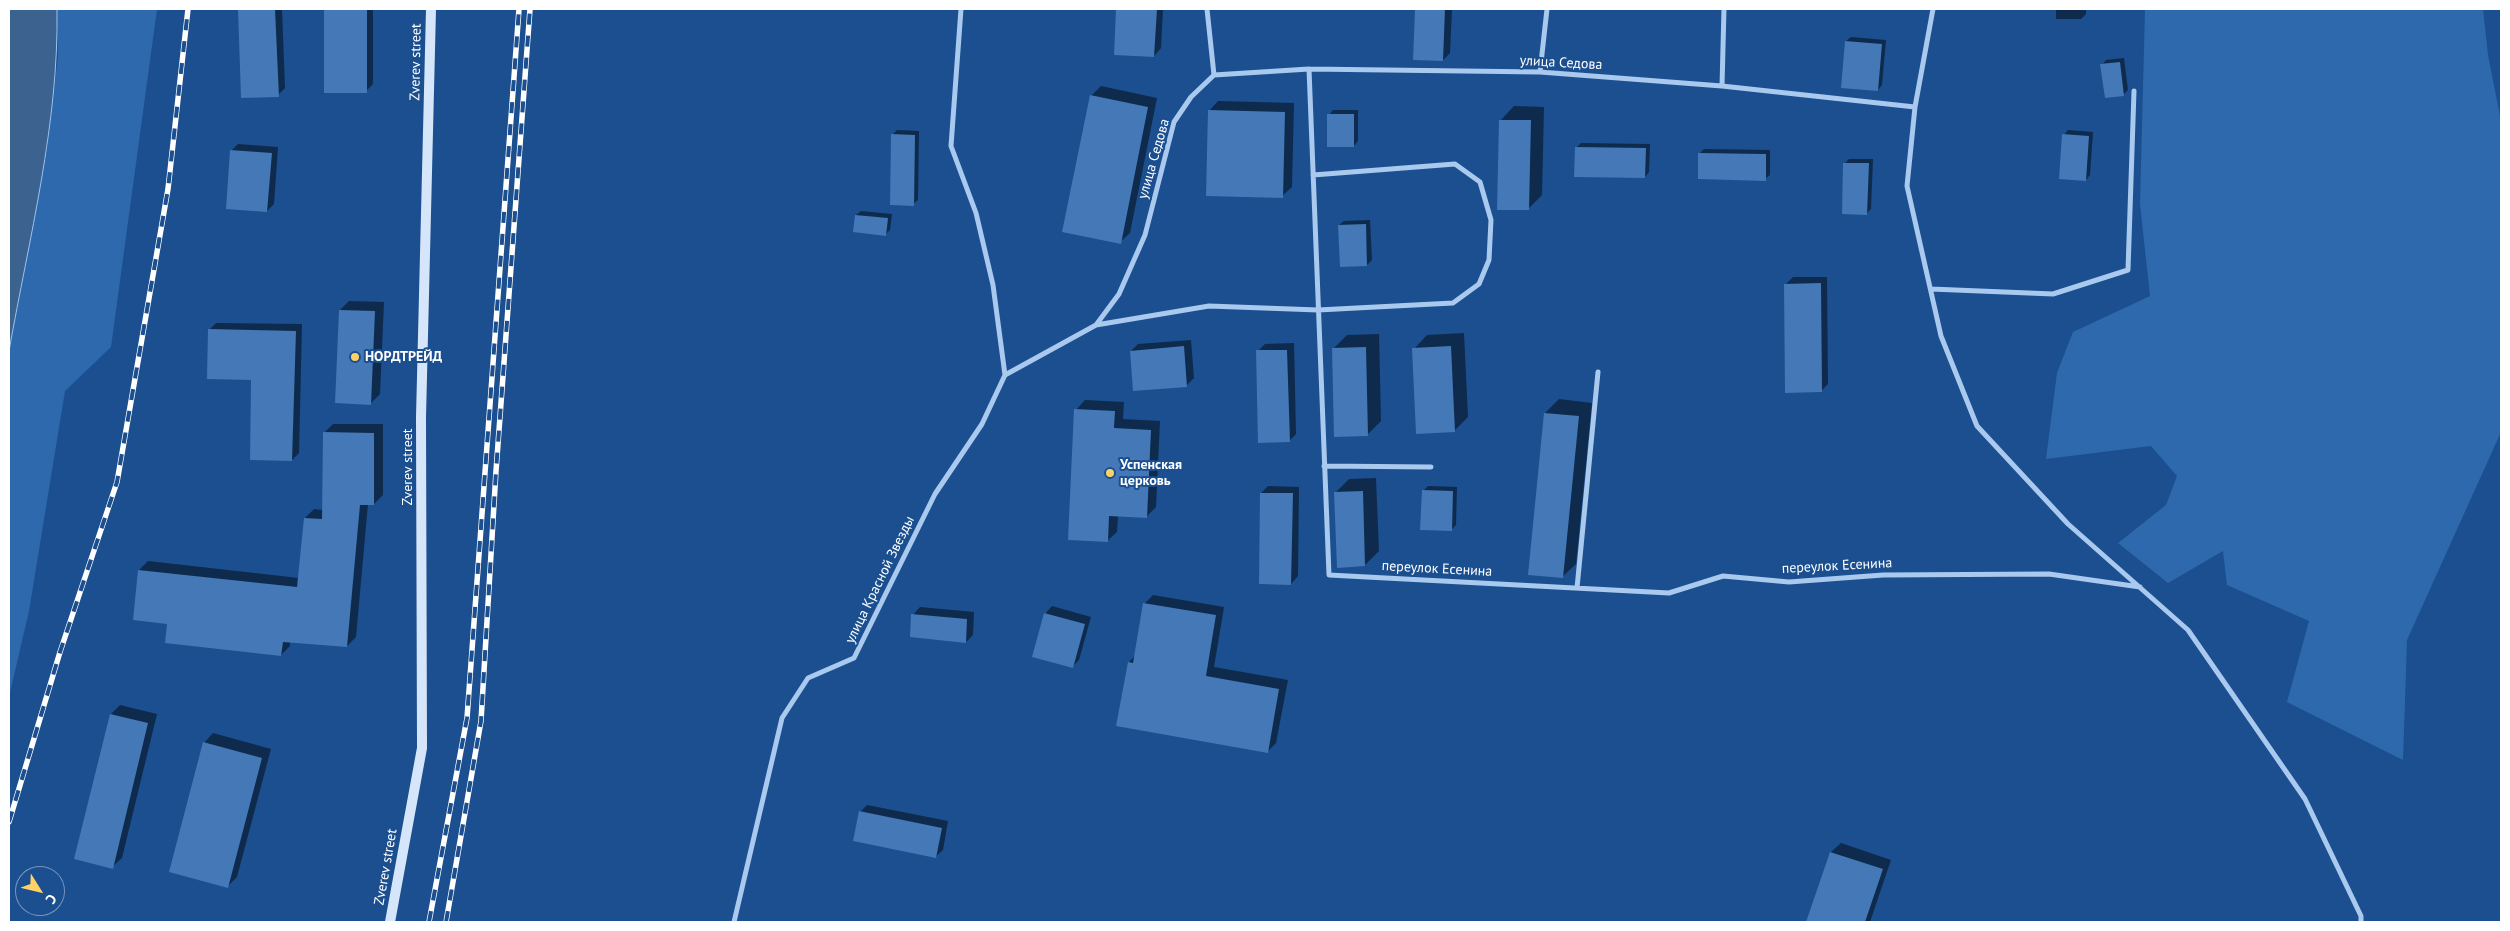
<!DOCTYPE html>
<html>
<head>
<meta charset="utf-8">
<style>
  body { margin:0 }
  #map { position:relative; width:2510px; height:931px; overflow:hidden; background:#1b4f8f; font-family:"PT Sans",sans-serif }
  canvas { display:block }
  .frame { position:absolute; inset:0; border:10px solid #fff; pointer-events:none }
  .north { position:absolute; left:15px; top:866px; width:50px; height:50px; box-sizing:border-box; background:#1b4f8f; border:1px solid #7695bc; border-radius:50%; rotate:126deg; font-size:14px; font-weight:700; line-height:20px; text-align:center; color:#fff }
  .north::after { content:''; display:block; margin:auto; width:18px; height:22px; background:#ffd166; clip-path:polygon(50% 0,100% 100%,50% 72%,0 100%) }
</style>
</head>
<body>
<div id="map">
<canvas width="2510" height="931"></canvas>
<div class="frame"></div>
<div class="north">С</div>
</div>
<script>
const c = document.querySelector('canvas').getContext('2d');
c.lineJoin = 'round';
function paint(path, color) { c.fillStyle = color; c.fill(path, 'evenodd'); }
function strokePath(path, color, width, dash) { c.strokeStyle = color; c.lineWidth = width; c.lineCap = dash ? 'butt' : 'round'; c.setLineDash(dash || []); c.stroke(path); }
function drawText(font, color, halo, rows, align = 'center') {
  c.font = font + ' "PT Sans",sans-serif'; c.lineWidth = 4; c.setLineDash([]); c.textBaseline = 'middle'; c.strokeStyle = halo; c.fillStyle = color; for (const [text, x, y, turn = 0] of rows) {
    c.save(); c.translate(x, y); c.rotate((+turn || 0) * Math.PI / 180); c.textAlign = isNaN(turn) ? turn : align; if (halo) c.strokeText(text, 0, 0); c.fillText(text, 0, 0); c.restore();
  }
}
const green = new Path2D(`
  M 57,9 L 157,9 L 111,347 L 65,391 L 29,611 L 9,697 L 9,351 L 47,150 L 58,56 Z
  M 2145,9 L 2483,9 L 2488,55 L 2501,121 L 2501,432 L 2407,640 L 2403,760 L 2287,702 L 2309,621 L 2227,585 L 2223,551 L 2168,583 L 2118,543 L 2166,505 L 2177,476 L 2151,446 L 2046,459 L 2057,373 L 2073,332 L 2150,296 L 2140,204 Z`);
const water = new Path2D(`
  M 9,9 L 57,9 C 59,124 29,238 9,351 Z`);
const shadow = new Path2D(`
  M 239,9 L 282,9 L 285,88 L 278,95 L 242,97 Z
  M 325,9 L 373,9 L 373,84 L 366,91 L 325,91 Z
  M 1117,9 L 1163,9 L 1161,48 L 1154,56 L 1115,54 Z
  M 1416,9 L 1452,9 L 1450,53 L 1443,60 L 1414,59 Z
  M 2056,9 L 2086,9 L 2086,14 L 2081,19 L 2056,19 Z
  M 1851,37 L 1886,40 L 1882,85 L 1878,90 L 1846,41 Z
  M 2124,58 L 2128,90 L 2123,95 L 2102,65 L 2106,60 Z
  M 1101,86 L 1157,98 L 1130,233 L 1120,242 L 1091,96 Z
  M 1218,101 L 1294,103 L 1292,187 L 1282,196 L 1209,111 Z
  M 1514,106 L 1544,107 L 1542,195 L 1528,209 L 1501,120 Z
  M 1333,110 L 1358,110 L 1358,141 L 1354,146 L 1329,115 Z
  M 897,130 L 919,131 L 918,200 L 913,204 L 892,135 Z
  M 2068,130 L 2093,132 L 2090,175 L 2086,180 L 2064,135 Z
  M 1581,143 L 1650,144 L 1649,172 L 1645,177 L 1576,148 Z
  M 238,144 L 278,147 L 274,204 L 267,211 L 231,151 Z
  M 1704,149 L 1770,150 L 1770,175 L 1765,179 L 1700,153 Z
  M 1849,159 L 1873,159 L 1871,209 L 1866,214 L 1845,163 Z
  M 861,211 L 892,214 L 890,230 L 886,234 L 855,231 L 856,215 Z
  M 1370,220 L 1372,260 L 1367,265 L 1339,225 L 1344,221 Z
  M 1793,277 L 1827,277 L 1828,384 L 1821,391 L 1786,284 Z
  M 349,301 L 384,302 L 380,394 L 371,403 L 340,310 Z
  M 216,323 L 302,324 L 299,453 L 292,460 L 252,379 L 209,330 Z
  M 1464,333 L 1468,417 L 1454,431 L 1414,349 L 1427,335 Z
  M 1379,334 L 1381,421 L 1367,435 L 1333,349 L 1347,335 Z
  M 1191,340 L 1194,378 L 1187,385 L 1131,351 L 1138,344 Z
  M 1294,343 L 1296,434 L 1289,441 L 1258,351 L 1265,344 Z
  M 1559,399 L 1592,403 L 1576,564 L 1562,577 L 1545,413 Z
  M 1085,400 L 1124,402 L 1123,419 L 1160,421 L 1156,507 L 1146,517 L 1118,516 L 1117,532 L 1107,541 L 1076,410 Z
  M 333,424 L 383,424 L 383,495 L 374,504 L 368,504 L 356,637 L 347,646 L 290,641 L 290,646 L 281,655 L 169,623 L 139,570 L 148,561 L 299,578 L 305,518 L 314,509 L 323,510 L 324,433 Z
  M 1376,478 L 1379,551 L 1365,565 L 1335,493 L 1349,479 Z
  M 1268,486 L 1299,487 L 1298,576 L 1291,584 L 1261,493 Z
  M 1428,486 L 1457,487 L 1456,525 L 1451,530 L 1423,491 Z
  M 1153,595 L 1224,607 L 1214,667 L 1288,680 L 1276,743 L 1267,752 L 1129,662 L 1135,656 L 1144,604 Z
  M 1052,606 L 1091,617 L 1079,660 L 1072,667 L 1045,614 Z
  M 920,607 L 974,612 L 973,635 L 966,642 L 913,615 Z
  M 120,705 L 157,714 L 122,858 L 112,867 L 111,714 Z
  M 213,733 L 271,749 L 237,877 L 228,886 L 204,743 Z
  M 867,805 L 948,821 L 943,850 L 935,857 L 860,812 Z
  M 1841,843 L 1891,860 L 1870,922 L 1808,922 L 1831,852 Z`);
const building = new Path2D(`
  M 238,9 L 275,9 L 279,97 L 241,98 Z
  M 324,9 L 367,9 L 367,93 L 324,93 Z
  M 1116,9 L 1157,9 L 1154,57 L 1114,55 Z
  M 1415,9 L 1445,9 L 1443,61 L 1413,60 Z
  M 1845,41 L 1882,44 L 1878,91 L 1841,88 Z
  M 2120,62 L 2124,96 L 2105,98 L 2100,64 Z
  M 1090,95 L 1148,107 L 1121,244 L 1062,232 Z
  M 1208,110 L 1285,112 L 1283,198 L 1206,196 Z
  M 1327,114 L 1354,114 L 1354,147 L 1327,147 Z
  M 1499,120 L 1531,120 L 1529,210 L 1497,210 Z
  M 891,134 L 915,135 L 914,206 L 890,205 Z
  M 2062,134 L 2089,136 L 2086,181 L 2059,179 Z
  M 1575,147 L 1646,148 L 1645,178 L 1574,177 Z
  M 230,150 L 272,153 L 267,212 L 226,209 Z
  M 1698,153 L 1766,154 L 1766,181 L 1698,179 Z
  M 1843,163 L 1869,163 L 1867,215 L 1842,214 Z
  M 855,215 L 888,218 L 886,236 L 853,232 Z
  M 1366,224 L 1367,266 L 1340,267 L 1338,225 Z
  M 1821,283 L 1822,392 L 1785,393 L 1784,284 Z
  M 339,310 L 375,311 L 371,405 L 335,403 Z
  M 208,329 L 296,331 L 292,461 L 250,460 L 251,380 L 207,379 Z
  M 1184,346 L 1187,387 L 1133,391 L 1130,351 Z
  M 1451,346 L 1455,432 L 1416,434 L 1412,348 Z
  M 1366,347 L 1368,436 L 1334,437 L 1332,348 Z
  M 1256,350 L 1287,350 L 1290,442 L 1258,443 Z
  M 1074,409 L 1115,411 L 1114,428 L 1151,430 L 1147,518 L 1109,516 L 1108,542 L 1068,540 Z
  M 1544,413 L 1579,416 L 1563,578 L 1528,575 Z
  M 323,432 L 374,433 L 374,505 L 360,505 L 347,647 L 283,642 L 281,656 L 165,643 L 167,624 L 133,620 L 138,570 L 297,587 L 304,518 L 322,519 Z
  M 1422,490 L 1453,491 L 1452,531 L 1420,530 Z
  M 1363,491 L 1365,566 L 1337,568 L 1334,492 Z
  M 1260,493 L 1293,493 L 1291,585 L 1259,584 Z
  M 1143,603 L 1216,615 L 1206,676 L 1279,689 L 1268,753 L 1116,726 L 1128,662 L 1133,663 Z
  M 1044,613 L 1085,624 L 1073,668 L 1032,657 Z
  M 911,614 L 967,619 L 966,643 L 910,637 Z
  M 110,714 L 148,723 L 113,869 L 74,859 Z
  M 203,742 L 262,758 L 228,888 L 169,872 Z
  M 859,811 L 942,828 L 936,858 L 853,841 Z
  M 1830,852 L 1883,869 L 1865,922 L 1806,922 Z`);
const minor = new Path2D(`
  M 961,9 L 951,146 L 976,213 L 993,285 L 1005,375 L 1096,325 L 1119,294 L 1145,235 L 1174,122 L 1191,97 L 1214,75 L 1309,69 L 1540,72 L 1722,86 L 1915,107
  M 1207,9 L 1214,75
  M 1933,9 L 1915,107 L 1907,186 L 1941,336 L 1977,426 L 2068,524 L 2188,630 L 2305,799 L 2361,916 L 2361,922
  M 1309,69 L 1329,575 L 1669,593 L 1723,576 L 1789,582 L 1883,575 L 2049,574 L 2140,587
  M 1540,72 L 1547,9
  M 1722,86 L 1724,9
  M 1931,289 L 2053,294 L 2128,270 L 2134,91
  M 1096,325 L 1209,306 L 1318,310 L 1453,303 L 1479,284 L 1489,260 L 1491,220 L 1480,182 L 1455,164 L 1313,175
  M 1324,466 L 1431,467
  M 1577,588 L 1598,372
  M 734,922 L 782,718 L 808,678 L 854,658 L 935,494 L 982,424 L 1005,375`);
const secondary = new Path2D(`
  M 390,922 L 422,748 L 421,417 L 431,9`);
const rail = new Path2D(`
  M 9,822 L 60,652 L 117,482 L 168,189 L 188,9
  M 429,922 L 467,718 L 519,9
  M 446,922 L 481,721 L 496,471 L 530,9`);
const markers = [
  [355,357,5,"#ffd166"],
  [1110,473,5,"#ffd166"]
];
const streetNames = [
  ["Zverev street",416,62,-89],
  ["улица Седова",1561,63,3],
  ["улица Седова",1154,159,-74],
  ["Zverev street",408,467,-90],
  ["переулок Есенина",1837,566,-3],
  ["переулок Есенина",1437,569,3],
  ["улица Красной Звезды",880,580,-64],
  ["Zverev street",386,867,-80]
];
const poiNames = [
  ["НОРДТРЕЙД",365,357],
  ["Успенская",1120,465],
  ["церковь",1120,481]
];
paint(green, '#2e69ad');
paint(water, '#3c6290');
strokePath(water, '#9cc4f0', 1);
paint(shadow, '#0007');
paint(building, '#4478b7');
strokePath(minor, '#a9c9ee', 5);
strokePath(secondary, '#d6e6fa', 10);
strokePath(rail, '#fff', 5.5);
strokePath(rail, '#1b4f8f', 4, [11]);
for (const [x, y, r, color] of markers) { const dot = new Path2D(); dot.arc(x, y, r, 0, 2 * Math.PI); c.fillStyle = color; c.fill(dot); strokePath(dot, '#1b4f8f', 2); }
drawText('14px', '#fff', '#1b4f8f', streetNames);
drawText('bold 14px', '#fff', '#1b4f8f', poiNames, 'left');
</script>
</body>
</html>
